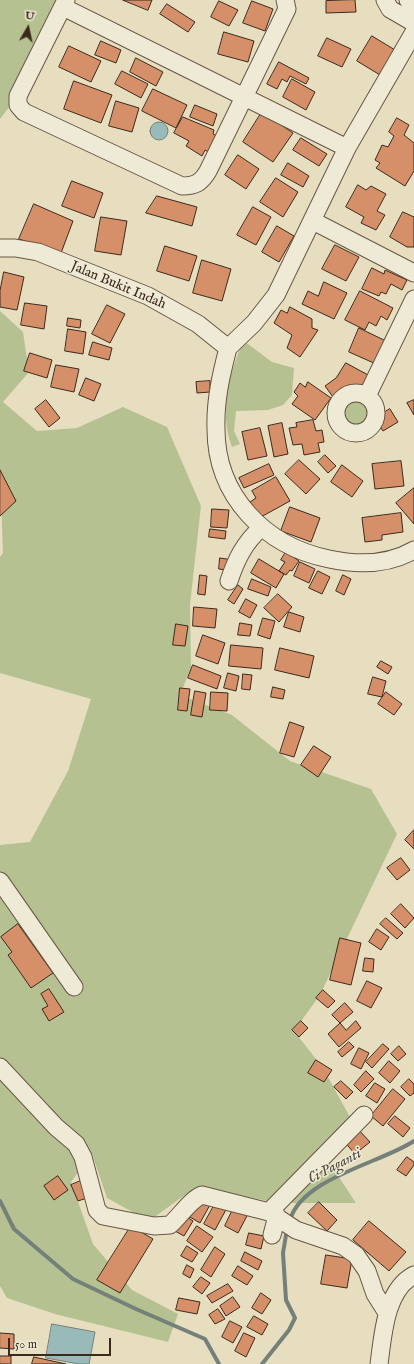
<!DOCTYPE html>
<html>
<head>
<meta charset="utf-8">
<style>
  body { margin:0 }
  #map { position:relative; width:414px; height:1364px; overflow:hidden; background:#e7dec0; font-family:"IM FELL English",serif }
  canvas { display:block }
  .north { position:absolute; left:8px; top:8px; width:40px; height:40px; -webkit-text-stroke:3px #efead6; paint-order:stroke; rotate:9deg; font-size:11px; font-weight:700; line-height:16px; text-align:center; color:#3d291c }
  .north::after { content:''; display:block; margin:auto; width:14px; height:18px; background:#3d291c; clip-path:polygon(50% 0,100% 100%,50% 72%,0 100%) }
  .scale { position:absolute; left:8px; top:1338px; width:103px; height:18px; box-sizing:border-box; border:2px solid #3d291c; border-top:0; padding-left:5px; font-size:12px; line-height:14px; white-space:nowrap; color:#3d291c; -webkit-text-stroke:3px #efead6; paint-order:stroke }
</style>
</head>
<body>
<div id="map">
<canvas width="414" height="1364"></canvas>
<div class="north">U</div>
<div class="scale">50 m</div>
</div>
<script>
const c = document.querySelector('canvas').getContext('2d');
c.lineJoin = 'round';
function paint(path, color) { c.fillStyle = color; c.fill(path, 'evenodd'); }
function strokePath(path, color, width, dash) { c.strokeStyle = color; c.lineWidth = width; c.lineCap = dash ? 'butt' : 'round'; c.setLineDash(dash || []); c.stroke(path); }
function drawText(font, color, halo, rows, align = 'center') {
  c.font = font + ' "IM FELL English",serif'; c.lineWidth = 3; c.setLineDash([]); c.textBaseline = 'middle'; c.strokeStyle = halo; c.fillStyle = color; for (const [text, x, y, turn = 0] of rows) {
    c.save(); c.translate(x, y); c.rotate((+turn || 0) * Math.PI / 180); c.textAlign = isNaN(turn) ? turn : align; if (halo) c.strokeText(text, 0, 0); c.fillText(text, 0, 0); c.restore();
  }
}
const green = new Path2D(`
  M 0,0 L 68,0 L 10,106 L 0,119 Z
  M 0,311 L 23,332 L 29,372 L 3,402 L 37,431 L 77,428 L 123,407 L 167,427 L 201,506 L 190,605 L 191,668 L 180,695 L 232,715 L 290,761 L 371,789 L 397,834 L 320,995 L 294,1031 L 323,1068 L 350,1117 L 329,1162 L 356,1203 L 277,1203 L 220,1191 L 189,1192 L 149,1221 L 107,1198 L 92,1154 L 71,1182 L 93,1244 L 132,1290 L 178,1314 L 168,1342 L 55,1314 L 7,1298 L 0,1286 L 0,845 L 30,842 L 68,771 L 91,699 L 0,673 L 0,557 L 3,553 L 0,468 Z
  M 244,341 L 272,362 L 294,368 L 292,395 L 283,405 L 268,410 L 236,411 L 234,431 L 240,444 L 232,447 C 219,413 228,373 244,341 Z
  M 358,400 L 363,401 L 370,409 L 369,422 L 364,425 L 349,424 C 341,414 345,403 358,400 Z`);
const water = new Path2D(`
  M150 131a9 9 0 1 1 18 0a9 9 0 1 1-18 0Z
  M 52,1324 L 95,1332 L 89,1364 L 79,1364 L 46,1358 Z`);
const stream = new Path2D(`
  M 0,1201 L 14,1229 L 73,1279 L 136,1309 L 205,1339 L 219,1364
  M 290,1220 C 302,1178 381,1163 414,1141
  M 262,1364 L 289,1330 L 295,1318 L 286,1300 L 283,1253 L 287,1229`);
const building = new Path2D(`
  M 123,0 L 152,0 L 148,10 Z
  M 355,0 L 356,12 L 326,13 L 326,1 Z
  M 219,1 L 238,10 L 229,26 L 211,17 Z
  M 252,1 L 273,9 L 265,31 L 243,23 Z
  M 167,4 L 195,22 L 188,32 L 160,14 Z
  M 224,32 L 254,41 L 248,62 L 218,54 Z
  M 372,36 L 400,53 L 385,78 L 357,61 Z
  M 327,38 L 351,49 L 342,67 L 318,56 Z
  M 101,41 L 121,50 L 116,63 L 95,55 Z
  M 69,46 L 101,61 L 91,82 L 59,67 Z
  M 136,58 L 163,72 L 156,86 L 130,72 Z
  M 279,62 L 309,78 L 306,84 L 290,76 L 287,82 L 282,79 L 277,89 L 267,84 Z
  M 122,71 L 148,84 L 141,98 L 115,84 Z
  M 292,79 L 315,92 L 306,110 L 283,97 Z
  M 74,81 L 112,95 L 101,123 L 64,109 Z
  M 153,89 L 187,105 L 176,128 L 142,111 Z
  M 116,101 L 139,108 L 132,132 L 109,126 Z
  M 195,105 L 217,114 L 213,126 L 190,117 Z
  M 262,112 L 293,133 L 273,162 L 243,142 Z
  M 183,117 L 214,130 L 213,134 L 219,137 L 210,153 L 205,150 L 202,156 L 186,146 L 189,141 L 174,133 Z
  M 397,118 L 409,125 L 404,135 L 414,143 L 414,171 L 405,186 L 376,168 L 380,163 L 375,160 L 382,145 L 388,147 L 394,136 L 389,132 Z
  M 301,138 L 327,154 L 319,166 L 293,150 Z
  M 238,155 L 259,169 L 246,189 L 225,175 Z
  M 288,163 L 309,176 L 303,187 L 281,175 Z
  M 276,178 L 298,192 L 283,217 L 260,202 Z
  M 72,181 L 103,193 L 94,218 L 62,206 Z
  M 358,185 L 366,190 L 371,186 L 386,194 L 377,211 L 385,215 L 376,230 L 361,223 L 364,217 L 346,207 Z
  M 157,196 L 197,207 L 192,226 L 146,213 Z
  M 34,204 L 73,221 L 61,253 L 19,239 Z
  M 253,207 L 271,217 L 256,245 L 237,235 Z
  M 403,212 L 414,217 L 414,247 L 407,247 L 390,237 Z
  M 101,217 L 127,221 L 121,255 L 95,251 Z
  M 277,226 L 294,236 L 279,262 L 262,252 Z
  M 335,245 L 359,257 L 346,281 L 322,269 Z
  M 165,246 L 197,256 L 189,281 L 157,271 Z
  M 202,260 L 231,269 L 222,301 L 193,293 Z
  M 372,268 L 384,274 L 385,270 L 407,280 L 402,290 L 391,284 L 386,294 L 381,292 L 379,296 L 362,289 Z
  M 4,272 L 24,277 L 17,310 L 0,307 L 0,291 Z
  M 324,282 L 347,293 L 334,319 L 302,304 L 308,291 L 318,296 Z
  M 360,291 L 393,308 L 387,320 L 381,316 L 376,326 L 369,322 L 365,330 L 345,320 Z
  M 25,303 L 47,306 L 44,329 L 21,325 Z
  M 107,305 L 125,314 L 110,343 L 92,334 Z
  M 290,307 L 312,319 L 312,328 L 318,330 L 300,357 L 287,348 L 292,335 L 274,323 L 281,310 L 287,313 Z
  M 68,318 L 81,320 L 80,328 L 67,326 Z
  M 359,328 L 386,341 L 376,364 L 349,352 Z
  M 68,329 L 86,332 L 83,354 L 65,351 Z
  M 93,342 L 112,348 L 109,360 L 89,355 Z
  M 30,353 L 52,360 L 47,378 L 24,371 Z
  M 346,363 L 370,376 L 360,392 L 352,389 L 336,401 L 325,386 L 336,378 Z
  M 56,365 L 79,369 L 74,392 L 51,387 Z
  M 86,378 L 101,384 L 94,401 L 79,395 Z
  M 210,381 L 210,392 L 197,393 L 196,382 Z
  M 308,382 L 331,398 L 315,420 L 292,404 L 298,396 L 294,392 L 300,383 L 305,387 Z
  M 46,400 L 60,418 L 49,427 L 35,409 Z
  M 414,400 L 414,415 L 407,403 Z
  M 390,409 L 398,422 L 383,431 L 375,418 Z
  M 313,420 L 316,431 L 322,430 L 324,442 L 318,443 L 320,452 L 304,455 L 302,444 L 293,445 L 289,428 L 297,427 L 296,423 Z
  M 282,423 L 288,454 L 274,457 L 268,426 Z
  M 260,428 L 267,456 L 248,460 L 242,432 Z
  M 325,455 L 336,466 L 328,473 L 318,462 Z
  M 299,460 L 320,479 L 306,494 L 285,474 Z
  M 401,461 L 404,486 L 375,489 L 372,464 Z
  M 269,464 L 274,475 L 244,488 L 239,478 Z
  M 342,465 L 363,481 L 352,497 L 331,482 Z
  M 0,470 L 16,501 L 0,516 Z
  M 276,477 L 290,501 L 259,518 L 250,502 L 256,498 L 252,491 Z
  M 414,488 L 414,524 L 396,503 Z
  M 290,507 L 320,518 L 311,542 L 281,531 Z
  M 212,509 L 229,510 L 227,528 L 211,527 Z
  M 401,513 L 403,532 L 382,535 L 382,540 L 365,542 L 362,518 Z
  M 210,529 L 226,531 L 225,539 L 209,537 Z
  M 286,552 L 299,561 L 292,571 L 290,570 L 286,575 L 279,571 L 285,562 L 281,560 Z
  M 220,558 L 233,560 L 231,571 L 219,569 Z
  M 259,559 L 284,574 L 276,588 L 251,573 Z
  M 300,562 L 315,569 L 309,583 L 294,576 Z
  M 318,571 L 330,577 L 322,594 L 309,588 Z
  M 200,575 L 207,576 L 205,595 L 198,594 Z
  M 343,575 L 351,579 L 344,595 L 336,591 Z
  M 252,579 L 271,587 L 268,596 L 248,589 Z
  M 238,585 L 243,589 L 234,604 L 228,600 Z
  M 278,594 L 292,607 L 279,622 L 264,608 Z
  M 246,599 L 257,605 L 250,618 L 239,612 Z
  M 194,607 L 217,609 L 215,628 L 193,626 Z
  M 289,612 L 304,617 L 300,632 L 284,627 Z
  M 263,618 L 275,621 L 270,639 L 258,635 Z
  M 240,623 L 252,625 L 250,636 L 238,635 Z
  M 176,624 L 188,626 L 185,646 L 173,645 Z
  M 203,635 L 225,643 L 218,664 L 196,656 Z
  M 231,645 L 263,648 L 261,669 L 229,666 Z
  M 280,648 L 314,656 L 309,678 L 275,670 Z
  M 381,661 L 392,667 L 388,674 L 377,667 Z
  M 193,665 L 221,676 L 217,689 L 188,678 Z
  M 228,673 L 239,676 L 236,691 L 224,688 Z
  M 243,674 L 252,675 L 250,690 L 242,689 Z
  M 373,677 L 386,681 L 382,697 L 368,694 Z
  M 273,687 L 285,690 L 283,699 L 271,697 Z
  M 180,688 L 190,689 L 187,711 L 178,710 Z
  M 195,691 L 206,693 L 202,717 L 191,715 Z
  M 211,692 L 228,693 L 227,711 L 210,710 Z
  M 386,692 L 402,704 L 394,715 L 378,704 Z
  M 290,722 L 304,727 L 294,757 L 280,753 Z
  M 314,746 L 331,757 L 318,777 L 301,765 Z
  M 414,830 L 414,849 L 405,840 Z
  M 401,858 L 410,870 L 397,880 L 387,868 Z
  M 401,904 L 414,918 L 405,928 L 391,914 Z
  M 386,918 L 403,933 L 397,939 L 380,924 Z
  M 18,924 L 53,973 L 31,988 L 8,955 L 12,952 L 1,937 Z
  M 377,929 L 389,937 L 381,950 L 369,942 Z
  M 340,938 L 361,943 L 351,985 L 330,980 Z
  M 365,958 L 374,959 L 373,972 L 363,971 Z
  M 367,981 L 382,988 L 371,1008 L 357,1001 Z
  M 49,989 L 64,1012 L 49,1021 L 42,1009 L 48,1006 L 41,994 Z
  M 323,990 L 335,1001 L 328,1008 L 316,998 Z
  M 345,1003 L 353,1012 L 340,1023 L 332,1015 Z
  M 301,1021 L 308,1028 L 299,1037 L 292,1030 Z
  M 356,1021 L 361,1028 L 339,1047 L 328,1034 L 340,1023 L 346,1030 Z
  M 349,1042 L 354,1047 L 342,1057 L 338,1052 Z
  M 383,1044 L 389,1049 L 372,1068 L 366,1062 Z
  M 399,1046 L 406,1054 L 398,1061 L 391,1054 Z
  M 359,1048 L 369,1053 L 361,1069 L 351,1064 Z
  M 316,1060 L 332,1070 L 324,1082 L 308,1073 Z
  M 389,1061 L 400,1071 L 390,1083 L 379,1073 Z
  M 366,1071 L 374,1079 L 361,1092 L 354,1085 Z
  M 409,1079 L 414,1084 L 414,1093 L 410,1096 L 401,1087 Z
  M 341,1081 L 353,1092 L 346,1099 L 334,1087 Z
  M 375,1083 L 385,1089 L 377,1103 L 366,1096 Z
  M 393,1089 L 405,1099 L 383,1126 L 371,1116 Z
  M 395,1116 L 410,1128 L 403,1137 L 388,1124 Z
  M 356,1127 L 370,1142 L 355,1154 L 342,1139 Z
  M 407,1157 L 414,1162 L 414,1165 L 406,1176 L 397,1170 Z
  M 58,1176 L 68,1190 L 54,1200 L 44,1186 Z
  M 83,1180 L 90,1197 L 78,1201 L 71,1185 Z
  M 201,1197 L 211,1203 L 200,1223 L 190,1217 Z
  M 217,1200 L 228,1206 L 215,1230 L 204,1224 Z
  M 319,1202 L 337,1220 L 327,1231 L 308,1213 Z
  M 235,1205 L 249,1212 L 238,1233 L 225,1226 Z
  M 184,1215 L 193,1221 L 184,1236 L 175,1231 Z
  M 369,1221 L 406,1252 L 389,1271 L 353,1240 Z
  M 131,1226 L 153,1239 L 120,1293 L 97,1280 Z
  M 197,1226 L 213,1237 L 202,1252 L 187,1241 Z
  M 249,1233 L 264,1236 L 261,1249 L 246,1245 Z
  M 187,1246 L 198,1253 L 192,1262 L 181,1256 Z
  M 215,1247 L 225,1254 L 211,1277 L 201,1270 Z
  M 245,1252 L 262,1261 L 258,1270 L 241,1261 Z
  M 326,1255 L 352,1259 L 347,1288 L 321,1284 Z
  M 187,1265 L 194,1269 L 190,1278 L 183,1274 Z
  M 238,1266 L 253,1276 L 247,1285 L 232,1276 Z
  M 201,1277 L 210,1283 L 202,1294 L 193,1287 Z
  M 228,1284 L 233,1291 L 212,1303 L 207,1296 Z
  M 261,1293 L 271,1300 L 262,1314 L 252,1308 Z
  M 233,1297 L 240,1307 L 226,1316 L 220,1306 Z
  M 179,1298 L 200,1302 L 197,1314 L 176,1310 Z
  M 218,1309 L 225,1319 L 215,1324 L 209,1315 Z
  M 254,1316 L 268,1324 L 262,1335 L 247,1327 Z
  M 230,1321 L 242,1327 L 233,1343 L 222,1337 Z
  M 0,1333 L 14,1334 L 14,1349 L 0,1348 Z
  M 244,1333 L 255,1338 L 246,1357 L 235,1351 Z
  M 0,1356 L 11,1356 L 11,1364 L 0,1364 Z
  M 34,1357 L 66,1364 L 32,1364 Z`);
const minor = new Path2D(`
  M 66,0 L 18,96 L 18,105 L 24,112 L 182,186 C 195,186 201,183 208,171 L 287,9 L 285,0
  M 385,0 L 390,9 L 414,23
  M 408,0 L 414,7
  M 63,7 L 347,148
  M 313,221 L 414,273
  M 0,248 L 15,248 L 38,252 L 148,296 L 198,324 L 228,348
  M 228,348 L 254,323 L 276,295 L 347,148 L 414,32
  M 228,348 C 221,375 215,401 216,429 C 216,496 265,546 329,559 C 357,565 388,565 414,550
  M336 413a20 20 0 1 1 40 0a20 20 0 1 1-40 0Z
  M 367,396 L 414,299
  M 229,581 C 236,560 244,543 261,528
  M 0,881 L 74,987
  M 0,1067 L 56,1127 L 76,1144 L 83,1157 L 97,1210 L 103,1216 L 154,1226 L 170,1225 C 180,1216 191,1199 202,1195 L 269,1212 L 296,1230 L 343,1246 L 356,1255 L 367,1271 L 375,1294 L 387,1313
  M 269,1212 L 364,1115
  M 272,1235 L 277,1216
  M 379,1364 C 383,1336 385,1290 414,1275`);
const streetNames = [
  ["Jalan Bukit Indah",118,286,23]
];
const waterNames = [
  ["Ci Paganti",335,1167,-28]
];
paint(green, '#b6c192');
paint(water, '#98bbb9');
strokePath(water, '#74817a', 1);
strokePath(stream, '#74817a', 4);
paint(building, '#d59069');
strokePath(building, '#3d291c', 1);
strokePath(minor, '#685645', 19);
strokePath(minor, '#efead6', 17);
drawText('14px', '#3d291c', '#efead6', streetNames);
drawText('italic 15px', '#544e43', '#efead6', waterNames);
</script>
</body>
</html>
